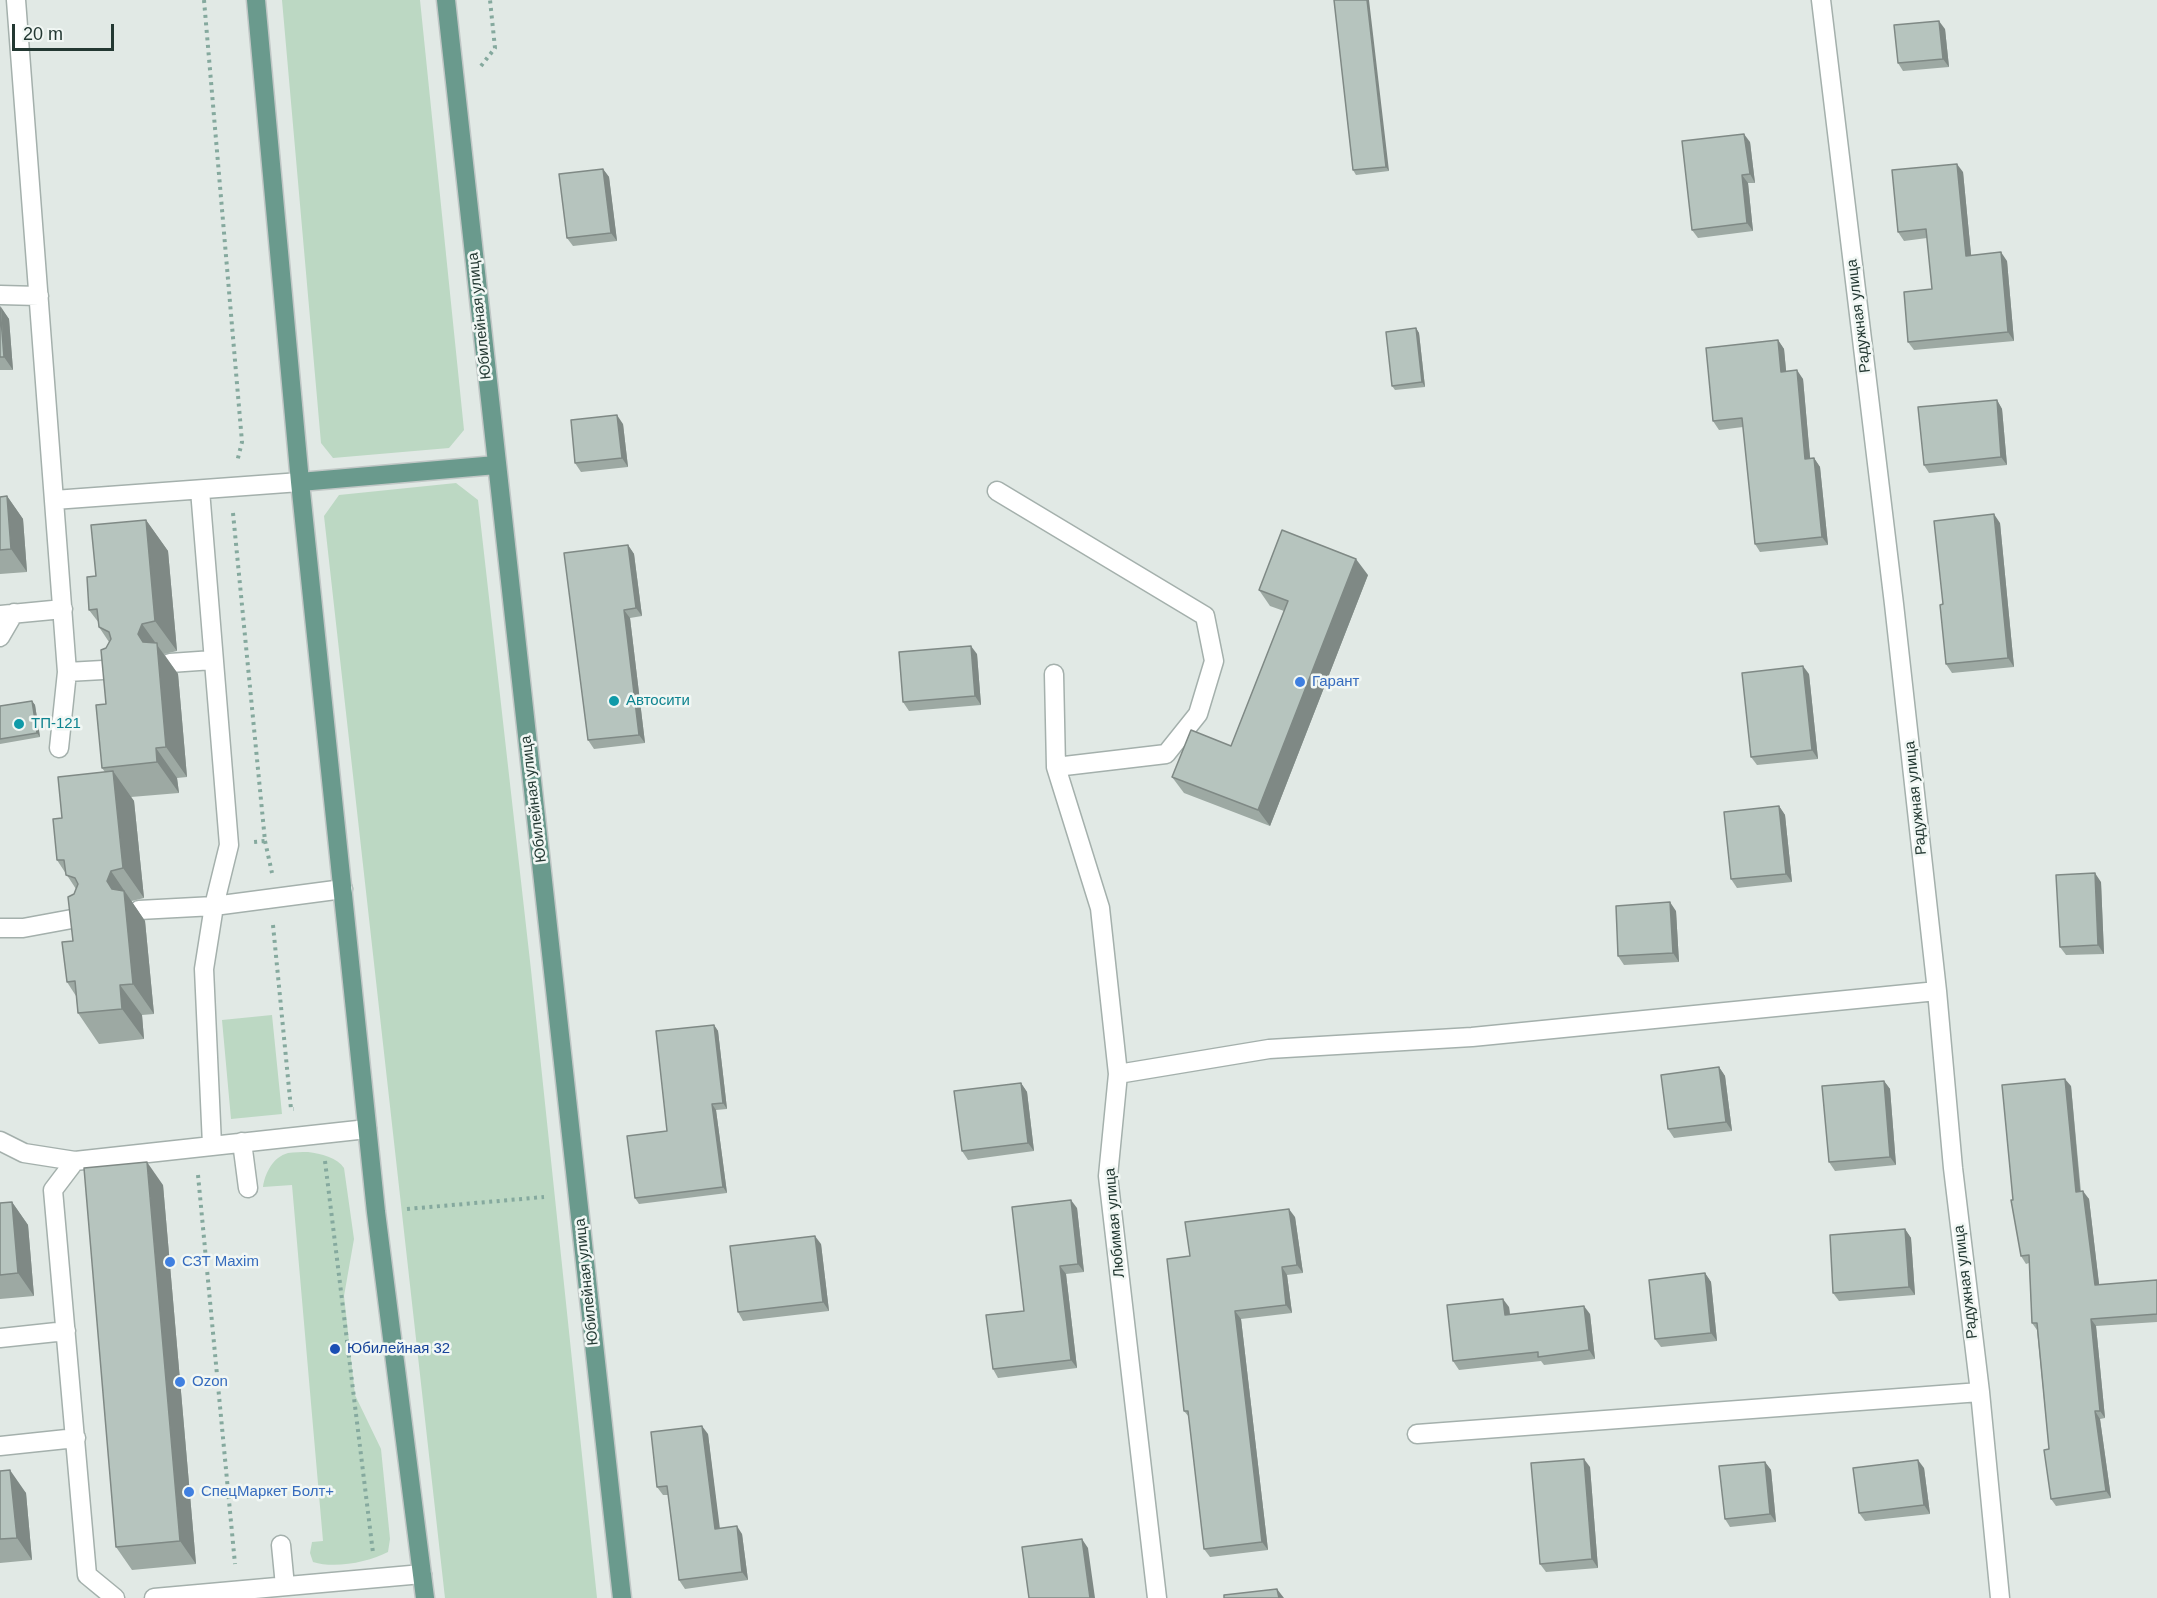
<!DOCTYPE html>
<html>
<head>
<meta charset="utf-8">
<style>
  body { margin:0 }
  #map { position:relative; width:2157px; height:1598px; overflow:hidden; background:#e1e9e5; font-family:Arial,sans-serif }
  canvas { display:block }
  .scale { position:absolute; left:12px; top:24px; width:102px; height:27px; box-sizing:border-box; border:3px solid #233832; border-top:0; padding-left:8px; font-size:18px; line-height:21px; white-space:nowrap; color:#233832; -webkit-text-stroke:4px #f1f7f4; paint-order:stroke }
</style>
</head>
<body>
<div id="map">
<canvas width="2157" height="1598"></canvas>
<div class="scale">20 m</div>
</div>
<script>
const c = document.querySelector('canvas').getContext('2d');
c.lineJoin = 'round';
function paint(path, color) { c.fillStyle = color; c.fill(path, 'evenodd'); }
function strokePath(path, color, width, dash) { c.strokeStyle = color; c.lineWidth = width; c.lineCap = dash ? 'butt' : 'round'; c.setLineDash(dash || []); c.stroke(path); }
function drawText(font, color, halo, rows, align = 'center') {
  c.font = font + ' Arial,sans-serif'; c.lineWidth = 5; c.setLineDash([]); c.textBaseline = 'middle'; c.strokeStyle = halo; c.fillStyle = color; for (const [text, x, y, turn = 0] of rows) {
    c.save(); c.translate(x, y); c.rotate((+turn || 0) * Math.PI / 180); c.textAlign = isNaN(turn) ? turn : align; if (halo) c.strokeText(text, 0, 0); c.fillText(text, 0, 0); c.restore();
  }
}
const green = new Path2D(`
  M 282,0 L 420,0 L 464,430 L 449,448 L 333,458 L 321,443 Z
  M 456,483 L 478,500 L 531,970 L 597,1598 L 445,1598 L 324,516 L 339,495 Z
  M 272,1015 L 282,1114 L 231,1119 L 222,1020 Z
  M 308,1152 C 321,1154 337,1157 344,1168 L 354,1239 L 344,1296 L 355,1395 L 381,1449 L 390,1539 L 388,1552 C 369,1562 335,1569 313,1562 L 310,1553 L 312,1542 L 323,1541 L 292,1185 L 263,1187 C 265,1173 273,1157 288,1153 C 294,1152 302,1152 308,1152 Z`);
const path = new Path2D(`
  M 204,0 L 242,442 L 237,462
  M 481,66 L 495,48 L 490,0
  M 233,513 L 265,841 L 254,842
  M 265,841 L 272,873
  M 273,925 L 291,1109 L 294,1109
  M 325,1161 L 373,1553
  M 198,1175 L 235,1564
  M 407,1209 L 544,1197`);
const minor = new Path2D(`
  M 16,0 L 67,672 L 59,748
  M 1821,0 L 1894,604 L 1937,991 L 1953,1168 L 1980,1392 L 2000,1598
  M 0,295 L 39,296
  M 200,490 L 229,845 L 214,906 L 204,969 L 212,1145
  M 997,491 L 1205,616 L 1214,661 L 1198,714 L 1166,754 L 1056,767
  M 54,500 L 300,482
  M 0,615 L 63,609
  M 0,637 L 14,613
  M 170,663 L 213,660
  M 67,672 L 121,669
  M 1054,674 L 1056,767 L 1100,908 L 1118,1074 L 1108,1176 L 1157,1598
  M 139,910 L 214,906 L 343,889
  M 0,928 L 23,928 L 88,916
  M 1118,1074 L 1269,1049 L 1472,1037 L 1937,991
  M 0,1141 L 24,1153 L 75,1161
  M 242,1142 L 248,1188
  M 0,1338 L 66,1331
  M 1417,1434 L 1980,1392
  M 0,1446 L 76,1438
  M 281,1545 L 285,1586
  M 115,1598 L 87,1575 L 53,1190 L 75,1161 L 367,1129
  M 154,1598 L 422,1574`);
const major = new Path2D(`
  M 256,0 L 300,482 L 376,1212 L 425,1598
  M 446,0 L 622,1598
  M 300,482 L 496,465`);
const wall = new Path2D(`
  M 1334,0 L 1389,171 L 1356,175 L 1353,170 Z
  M 1945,29 L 1949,67 L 1903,71 L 1898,63 Z
  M 1750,142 L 1755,183 L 1748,183 L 1753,231 L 1698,238 L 1692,230 Z
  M 603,169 L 609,177 L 617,241 L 573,246 L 567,238 Z
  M 1963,172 L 1971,255 L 2007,261 L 2014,341 L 1914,350 L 1908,342 L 1932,289 L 1927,238 L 1904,241 L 1898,232 Z
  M 0,307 L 9,319 L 13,370 L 0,370 Z
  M 1416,328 L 1419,333 L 1425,387 L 1395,390 L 1392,386 Z
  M 1778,340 L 1784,349 L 1786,371 L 1803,379 L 1810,459 L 1814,458 L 1820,467 L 1828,545 L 1760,552 L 1755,544 L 1743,427 L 1719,430 L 1713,421 Z
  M 1997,400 L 2002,409 L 2007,465 L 1929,473 L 1924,465 Z
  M 623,424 L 628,467 L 581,472 L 575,463 Z
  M 7,496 L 23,519 L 27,572 L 0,574 L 0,497 Z
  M 146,520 L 168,551 L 177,651 L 164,654 L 178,674 L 187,777 L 177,778 L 179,793 L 131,797 L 134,801 L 144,898 L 132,901 L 132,902 L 145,921 L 154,1014 L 142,1015 L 144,1039 L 99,1044 L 78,1013 L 76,996 L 67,982 L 73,941 L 74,894 L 76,889 L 57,860 L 62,818 L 105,772 L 102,768 L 106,704 L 106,648 L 109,642 L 99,627 L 99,623 L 89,610 L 96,576 Z
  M 2000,523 L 2014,667 L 1952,673 L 1946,664 L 1943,604 Z
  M 628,545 L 634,554 L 642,616 L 630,618 L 645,743 L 594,749 L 588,740 Z
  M 1368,575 L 1270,826 L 1184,793 L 1172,777 L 1231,746 L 1284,611 L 1270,606 L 1259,590 Z
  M 977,654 L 981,705 L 909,711 L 903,702 Z
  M 1809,674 L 1818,759 L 1757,765 L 1751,757 Z
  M 32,701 L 35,705 L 40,737 L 0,744 L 0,706 Z
  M 1779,806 L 1785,815 L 1792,882 L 1737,888 L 1731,879 Z
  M 2101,882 L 2104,954 L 2066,955 L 2060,947 Z
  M 1676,911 L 1679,962 L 1624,965 L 1618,956 Z
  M 714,1025 L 718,1031 L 727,1109 L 716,1110 L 727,1193 L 639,1204 L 635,1198 L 667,1131 Z
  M 1719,1067 L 1725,1076 L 1732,1131 L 1674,1138 L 1668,1129 Z
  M 1884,1081 L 1890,1089 L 1896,1165 L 1835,1171 L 1829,1162 Z
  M 1021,1083 L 1027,1092 L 1034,1151 L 968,1160 L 962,1151 Z
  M 2071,1086 L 2081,1192 L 2089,1199 L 2099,1285 L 2157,1280 L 2157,1322 L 2096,1326 L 2105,1418 L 2100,1419 L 2111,1498 L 2056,1506 L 2051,1499 L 2049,1449 L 2037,1330 L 2032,1323 L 2029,1263 L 2026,1264 L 2021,1256 L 2013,1200 Z
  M 163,1185 L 196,1564 L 132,1570 L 116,1547 Z
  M 12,1202 L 28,1225 L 34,1296 L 0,1299 L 0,1203 Z
  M 1077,1208 L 1084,1272 L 1066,1274 L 1077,1368 L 998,1378 L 993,1369 L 1024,1311 Z
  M 1295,1217 L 1303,1273 L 1287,1275 L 1292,1313 L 1241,1319 L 1268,1550 L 1210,1557 L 1204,1549 L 1189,1417 L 1184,1411 L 1190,1256 Z
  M 1905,1229 L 1911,1238 L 1915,1295 L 1839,1301 L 1833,1293 Z
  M 821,1244 L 829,1311 L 743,1321 L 738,1312 Z
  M 1705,1273 L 1711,1282 L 1717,1341 L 1661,1347 L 1655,1339 Z
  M 1509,1307 L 1510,1315 L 1590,1314 L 1595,1359 L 1544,1365 L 1541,1361 L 1459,1370 L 1453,1361 Z
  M 708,1434 L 719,1528 L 742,1534 L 748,1580 L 685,1589 L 679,1580 L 668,1495 L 663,1495 L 657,1487 Z
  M 1765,1462 L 1771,1470 L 1776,1522 L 1730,1527 L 1725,1519 Z
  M 1590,1467 L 1598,1568 L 1546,1572 L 1540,1564 Z
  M 1924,1468 L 1930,1514 L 1865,1521 L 1859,1513 Z
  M 0,1471 L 26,1493 L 32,1560 L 0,1563 Z`);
const shadedWall = new Path2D(`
  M 1367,0 L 1369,0 L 1389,171 L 1386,167 Z
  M 1939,21 L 1945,29 L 1949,67 L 1943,59 Z
  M 1744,134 L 1750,142 L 1755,183 L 1750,174 Z
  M 1957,164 L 1963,172 L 1972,264 L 1966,256 Z
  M 603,169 L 609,177 L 617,241 L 611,233 Z
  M 1742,175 L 1748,183 L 1753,231 L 1747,223 Z
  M 2001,252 L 2007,261 L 2014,341 L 2008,332 Z
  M 1,307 L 9,319 L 13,370 L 4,357 Z
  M 1416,328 L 1419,333 L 1425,387 L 1422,382 Z
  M 1778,340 L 1784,349 L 1787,380 L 1781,372 Z
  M 1797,370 L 1803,379 L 1811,468 L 1805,459 Z
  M 1997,400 L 2002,409 L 2007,465 L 2001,457 Z
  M 617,415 L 623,424 L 628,467 L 622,458 Z
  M 1814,458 L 1820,467 L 1828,545 L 1822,537 Z
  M 7,496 L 23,519 L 27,572 L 11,549 Z
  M 1994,514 L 2000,523 L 2014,667 L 2008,658 Z
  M 146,520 L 168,551 L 177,651 L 155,621 Z
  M 628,545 L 634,554 L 642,616 L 636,608 Z
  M 1356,559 L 1368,575 L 1270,826 L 1258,810 Z
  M 624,610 L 630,618 L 645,743 L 639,735 Z
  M 142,624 L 178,674 L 187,777 L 166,747 L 138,634 Z
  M 971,646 L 977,654 L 981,705 L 975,696 Z
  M 1803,666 L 1809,674 L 1818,759 L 1812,750 Z
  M 32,701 L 35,705 L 40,737 L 37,733 Z
  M 156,748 L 177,778 L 179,793 L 157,762 Z
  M 113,771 L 134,801 L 144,898 L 123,868 Z
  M 1779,806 L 1785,815 L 1792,882 L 1786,874 Z
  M 111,871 L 145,921 L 154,1014 L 133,984 L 107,881 Z
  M 2095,873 L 2101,882 L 2104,954 L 2098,945 Z
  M 1670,902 L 1676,911 L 1679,962 L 1673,953 Z
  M 120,985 L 142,1015 L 144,1039 L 122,1009 Z
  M 714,1025 L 718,1031 L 727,1109 L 723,1103 Z
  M 1719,1067 L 1725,1076 L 1732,1131 L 1726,1122 Z
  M 2065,1079 L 2071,1086 L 2081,1200 L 2076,1192 Z
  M 1884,1081 L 1890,1089 L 1896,1165 L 1890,1157 Z
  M 1021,1083 L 1027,1092 L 1034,1151 L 1028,1143 Z
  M 712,1104 L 716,1110 L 727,1193 L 723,1187 Z
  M 147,1162 L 163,1185 L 196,1564 L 180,1541 Z
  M 2083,1191 L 2089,1199 L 2100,1292 L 2095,1285 Z
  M 1071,1200 L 1077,1208 L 1084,1272 L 1078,1264 Z
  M 12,1202 L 28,1225 L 34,1296 L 18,1273 Z
  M 1289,1209 L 1295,1217 L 1303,1273 L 1297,1265 Z
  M 1905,1229 L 1911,1238 L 1915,1295 L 1909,1287 Z
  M 815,1236 L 821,1244 L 829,1311 L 823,1302 Z
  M 1060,1266 L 1066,1274 L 1077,1368 L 1071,1360 Z
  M 1282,1267 L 1287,1275 L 1292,1313 L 1286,1305 Z
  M 1705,1273 L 1711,1282 L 1717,1341 L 1711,1333 Z
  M 1503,1299 L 1509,1307 L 1511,1324 L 1505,1315 Z
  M 1584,1306 L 1590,1314 L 1595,1359 L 1589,1350 Z
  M 1235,1311 L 1241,1319 L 1268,1550 L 1262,1542 Z
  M 2091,1319 L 2096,1326 L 2105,1418 L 2100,1411 Z
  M 2095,1411 L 2100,1419 L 2111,1498 L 2106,1491 Z
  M 702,1426 L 708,1434 L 721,1537 L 715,1529 Z
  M 1584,1459 L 1590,1467 L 1598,1568 L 1592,1559 Z
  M 1918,1460 L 1924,1468 L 1930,1514 L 1924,1505 Z
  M 1765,1462 L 1771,1470 L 1776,1522 L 1770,1514 Z
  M 10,1470 L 26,1493 L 32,1560 L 17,1538 Z
  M 737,1526 L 742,1534 L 748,1580 L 742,1572 Z
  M 1082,1539 L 1088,1548 L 1095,1598 L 1090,1598 Z
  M 1277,1589 L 1284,1598 L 1279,1598 Z`);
const building = new Path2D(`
  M 1334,0 L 1367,0 L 1386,167 L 1353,170 Z
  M 1939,21 L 1943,59 L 1898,63 L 1894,25 Z
  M 1744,134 L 1750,174 L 1742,175 L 1747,223 L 1692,230 L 1682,141 Z
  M 1957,164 L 1966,256 L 2001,252 L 2008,332 L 1908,342 L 1904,292 L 1932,289 L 1926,229 L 1898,232 L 1892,170 Z
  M 603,169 L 611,233 L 567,238 L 559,174 Z
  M 0,307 L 4,357 L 0,357 Z
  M 1416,328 L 1422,382 L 1392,386 L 1386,332 Z
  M 1778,340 L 1781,372 L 1797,370 L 1805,459 L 1814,458 L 1822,537 L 1755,544 L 1742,418 L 1713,421 L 1706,348 Z
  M 1997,400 L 2001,457 L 1924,465 L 1918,407 Z
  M 617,415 L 622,458 L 575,463 L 571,420 Z
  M 7,496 L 11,549 L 0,550 L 0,497 Z
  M 1994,514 L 2008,658 L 1946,664 L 1940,605 L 1943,604 L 1934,521 Z
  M 146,520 L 155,621 L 142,624 L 138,634 L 143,642 L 157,643 L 166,747 L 156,748 L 157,762 L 102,768 L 96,705 L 106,704 L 101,650 L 106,648 L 111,639 L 109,632 L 99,627 L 97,609 L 89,610 L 87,577 L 96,576 L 91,525 Z
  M 1282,530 L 1356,559 L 1258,810 L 1172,777 L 1191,730 L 1231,746 L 1288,601 L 1259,590 Z
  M 628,545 L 636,608 L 624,610 L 639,735 L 588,740 L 564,553 Z
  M 971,646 L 975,696 L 903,702 L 899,652 Z
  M 1803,666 L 1812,750 L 1751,757 L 1742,673 Z
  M 32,701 L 37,733 L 0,739 L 0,706 Z
  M 113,771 L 123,868 L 111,871 L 107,881 L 112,889 L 124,891 L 133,984 L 120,985 L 122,1009 L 78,1013 L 75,981 L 67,982 L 62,942 L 73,941 L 68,897 L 74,894 L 78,884 L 75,878 L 66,875 L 64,860 L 57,860 L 53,819 L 62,818 L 58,777 Z
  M 1779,806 L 1786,874 L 1731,879 L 1724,812 Z
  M 2095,873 L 2098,945 L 2060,947 L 2056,875 Z
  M 1670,902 L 1673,953 L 1618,956 L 1616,906 Z
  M 714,1025 L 723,1103 L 712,1104 L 723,1187 L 635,1198 L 627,1136 L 667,1131 L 656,1031 Z
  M 1719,1067 L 1726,1122 L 1668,1129 L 1661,1075 Z
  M 2065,1079 L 2076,1192 L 2083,1191 L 2095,1285 L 2157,1280 L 2157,1314 L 2091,1319 L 2100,1411 L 2095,1411 L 2106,1491 L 2051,1499 L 2044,1450 L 2049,1449 L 2037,1323 L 2032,1323 L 2029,1255 L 2021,1256 L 2011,1200 L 2013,1200 L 2002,1085 Z
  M 1884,1081 L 1890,1157 L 1829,1162 L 1822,1086 Z
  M 1021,1083 L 1028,1143 L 962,1151 L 954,1091 Z
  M 147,1162 L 180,1541 L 116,1547 L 84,1168 Z
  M 1071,1200 L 1078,1264 L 1060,1266 L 1071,1360 L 993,1369 L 986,1315 L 1024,1311 L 1012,1207 Z
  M 12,1202 L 18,1273 L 0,1275 L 0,1203 Z
  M 1289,1209 L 1297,1265 L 1282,1267 L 1286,1305 L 1235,1311 L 1262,1542 L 1204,1549 L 1188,1411 L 1184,1411 L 1167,1259 L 1190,1256 L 1185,1222 Z
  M 1905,1229 L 1909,1287 L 1833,1293 L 1830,1235 Z
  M 815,1236 L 823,1302 L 738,1312 L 730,1246 Z
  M 1705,1273 L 1711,1333 L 1655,1339 L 1649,1280 Z
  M 1503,1299 L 1505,1315 L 1584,1306 L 1589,1350 L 1538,1357 L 1538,1352 L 1453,1361 L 1447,1305 Z
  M 702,1426 L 715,1529 L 737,1526 L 742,1572 L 679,1580 L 667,1486 L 657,1487 L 651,1432 Z
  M 1584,1459 L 1592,1559 L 1540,1564 L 1531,1463 Z
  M 1918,1460 L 1924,1505 L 1859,1513 L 1853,1468 Z
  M 1765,1462 L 1770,1514 L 1725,1519 L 1719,1466 Z
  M 10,1470 L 17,1538 L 0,1539 L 0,1471 Z
  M 1082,1539 L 1090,1598 L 1029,1598 L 1022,1547 Z
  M 1277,1589 L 1279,1598 L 1224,1598 L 1224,1595 Z`);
const markers = [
  [1300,682,6,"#3f7fe0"],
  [614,701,6,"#0f9aa8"],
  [19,724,6,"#0f9aa8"],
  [170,1262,6,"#3f7fe0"],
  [335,1349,6,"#1a4fb4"],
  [180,1382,6,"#3f7fe0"],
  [189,1492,6,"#3f7fe0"]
];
const streetNames = [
  ["Юбилейная улица",480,316,-96],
  ["Радужная улица",1859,316,-97],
  ["Радужная улица",1916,798,-96],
  ["Юбилейная улица",534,799,-97],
  ["Любимая улица",1115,1223,-95],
  ["Юбилейная улица",587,1282,-96],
  ["Радужная улица",1966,1282,-97]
];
const shopNames = [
  ["Гарант",1312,682],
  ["СЗТ Maxim",182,1262],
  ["Ozon",192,1382],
  ["СпецМаркет Болт+",201,1492]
];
const cultureNames = [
  ["Автосити",626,701],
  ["ТП-121",31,724]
];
const transitNames = [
  ["Юбилейная 32",347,1349]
];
paint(green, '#bcd8c3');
strokePath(minor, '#a4b0ac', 21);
strokePath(major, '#c1c7c6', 21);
strokePath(path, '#85a99e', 4, [3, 4.5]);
strokePath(minor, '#fff', 18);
strokePath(major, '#6a9a8d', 18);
paint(wall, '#9da9a3');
paint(shadedWall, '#7f8985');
paint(building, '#b6c4be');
strokePath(building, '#7f8985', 1.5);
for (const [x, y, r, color] of markers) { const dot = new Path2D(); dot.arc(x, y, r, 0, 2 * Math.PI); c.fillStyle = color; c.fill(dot); strokePath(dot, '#f1f7f4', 2); }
drawText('15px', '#233832', '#f1f7f4', streetNames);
drawText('15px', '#366cbe', '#f1f7f4', shopNames, 'left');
drawText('15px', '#0d838f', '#f1f7f4', cultureNames, 'left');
drawText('15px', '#164399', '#f1f7f4', transitNames, 'left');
</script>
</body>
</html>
